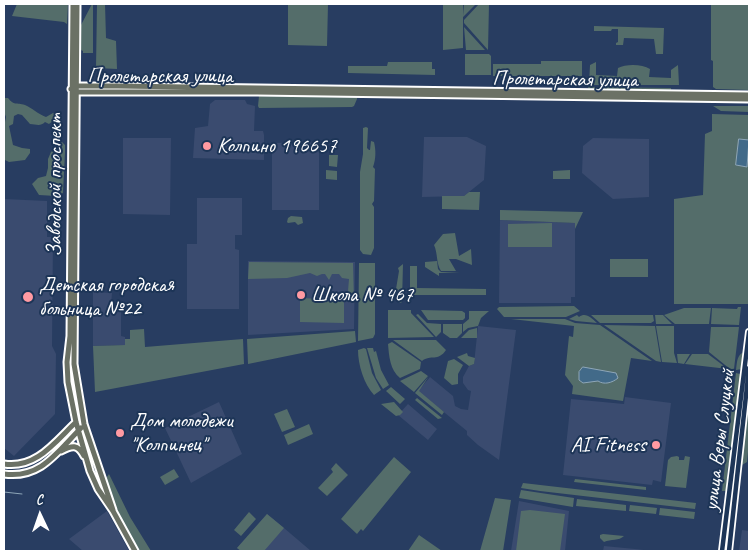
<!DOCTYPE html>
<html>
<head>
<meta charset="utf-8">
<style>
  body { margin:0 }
  #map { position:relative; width:753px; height:555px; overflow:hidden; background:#283d61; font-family:Caveat,sans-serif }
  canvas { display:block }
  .frame { position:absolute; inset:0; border:5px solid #fff; pointer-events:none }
  .north { position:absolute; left:15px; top:490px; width:50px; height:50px; -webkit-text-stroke:4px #1d3557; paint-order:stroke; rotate:357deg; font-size:14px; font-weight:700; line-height:20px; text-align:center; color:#fff }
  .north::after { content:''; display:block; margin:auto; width:18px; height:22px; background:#fff; clip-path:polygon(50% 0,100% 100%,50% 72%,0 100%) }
</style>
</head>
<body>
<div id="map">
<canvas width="753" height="555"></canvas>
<div class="frame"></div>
<div class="north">С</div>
</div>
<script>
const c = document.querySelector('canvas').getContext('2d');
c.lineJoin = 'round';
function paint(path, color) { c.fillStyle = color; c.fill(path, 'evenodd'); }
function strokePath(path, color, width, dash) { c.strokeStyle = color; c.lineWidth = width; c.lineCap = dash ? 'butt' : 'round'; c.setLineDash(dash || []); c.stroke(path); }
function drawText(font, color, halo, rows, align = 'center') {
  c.font = font + ' Caveat,sans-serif'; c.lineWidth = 4; c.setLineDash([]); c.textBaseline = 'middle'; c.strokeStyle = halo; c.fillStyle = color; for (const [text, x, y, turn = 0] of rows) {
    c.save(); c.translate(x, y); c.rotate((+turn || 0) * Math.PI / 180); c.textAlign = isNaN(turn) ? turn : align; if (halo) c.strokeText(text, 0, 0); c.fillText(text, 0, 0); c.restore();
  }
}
const built = new Path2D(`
  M 215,100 L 245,100 L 247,104 L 255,106 L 254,131 L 263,131 L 264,135 L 264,160 L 193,158 L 195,128 L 208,126 L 210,104 Z
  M 424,137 L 467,137 L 486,146 L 484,180 L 464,196 L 422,197 Z
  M 123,138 L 171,138 L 170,215 L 123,214 Z
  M 593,138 L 649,139 L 649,197 L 613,199 L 582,173 L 583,146 Z
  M 319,142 L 319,210 L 272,210 L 272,143 Z
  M 197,198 L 242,198 L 242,235 L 235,235 L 235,249 L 239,250 L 239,309 L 187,309 L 187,244 L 197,244 Z
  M 4,199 L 47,201 L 47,237 L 53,237 L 52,346 L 56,354 L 55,414 L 14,456 L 4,448 Z
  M 500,220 L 575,223 L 575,297 L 571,297 L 571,303 L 499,303 Z
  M 248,261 L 355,262 L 354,329 L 248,335 Z
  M 93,292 L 112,293 L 111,305 L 121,306 L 121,336 L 125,337 L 125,345 L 93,346 Z
  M 478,326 L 516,330 L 499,460 L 478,445 L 467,435 L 467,431 L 418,391 L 430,377 L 453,396 L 455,406 L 461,409 L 468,410 L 471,391 L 468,390 L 463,383 L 463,377 L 469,366 L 474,364 Z
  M 625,397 L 671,403 L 661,482 L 653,480 L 652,485 L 563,475 L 571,399 L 624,404 Z
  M 219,402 L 242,454 L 191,483 L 165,428 Z
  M 408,404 L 437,429 L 428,440 L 398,415 Z
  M 519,501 L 569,511 L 565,551 L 511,551 Z
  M 107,511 L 129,551 L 83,551 L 69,539 Z
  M 267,514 L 284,528 L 311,551 L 241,551 L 237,548 Z
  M 742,530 L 749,531 L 749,551 L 739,551 Z
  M 604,546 L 635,549 L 652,551 L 603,551 Z`);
const green = new Path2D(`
  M 17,4 L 68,4 L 67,24 L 64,22 L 12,16 Z
  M 92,4 L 93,4 L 93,53 L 83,53 L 83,51 L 81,50 L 81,25 Z
  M 97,4 L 105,4 L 106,38 L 116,41 L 117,69 L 96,68 Z
  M 288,4 L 328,4 L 327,46 L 288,45 Z
  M 443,4 L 463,4 L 463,16 L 464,4 L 476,4 L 463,17 L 463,48 L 443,50 Z
  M 479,4 L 489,4 L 488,50 L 464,23 L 464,20 Z
  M 711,4 L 749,4 L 749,90 L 716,89 L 713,87 L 713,61 L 711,60 Z
  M 594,26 L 664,28 L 663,54 L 656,54 L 654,39 L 624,38 L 623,45 L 616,45 L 616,43 L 618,42 L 618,29 L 612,29 L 611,31 L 594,31 Z
  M 464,27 L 485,50 L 466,50 Z
  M 465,54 L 489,54 L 491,56 L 491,75 L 465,75 Z
  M 541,61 L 582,61 L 582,76 L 493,76 L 493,64 L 541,64 Z
  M 388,62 L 432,62 L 432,69 L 435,69 L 435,75 L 348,73 L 348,66 L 387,66 Z
  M 596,62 L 596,75 L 617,76 L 618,68 C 626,64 642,64 650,69 L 649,77 L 671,78 L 671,70 L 678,65 L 679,85 L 589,85 L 590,65 Z
  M 588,87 L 671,88 L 671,91 L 589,90 Z
  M 259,96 L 357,97 L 357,99 L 354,106 L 352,107 L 259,108 L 258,106 Z
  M 4,98 L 8,98 C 14,106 16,102 25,105 C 32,108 38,114 46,117 L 53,113 L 57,115 L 55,119 L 49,124 L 45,122 C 40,127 36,124 30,124 L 22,115 L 18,114 L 14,116 L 13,124 L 9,126 L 13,145 L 22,148 L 30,149 L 30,153 L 25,160 L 9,162 L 5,160 L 4,157 L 4,127 L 6,117 L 4,112 Z
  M 713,106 L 749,106 L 749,112 L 721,111 Z
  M 712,114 L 749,115 L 749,304 L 674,304 L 674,199 L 703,195 L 705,134 L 712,131 Z
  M 366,127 L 368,128 L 367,148 L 369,150 L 370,150 L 371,141 L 374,142 C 376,150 376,159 373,167 L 375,169 L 374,201 L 372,204 L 374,207 L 374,248 L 371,255 L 363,254 L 360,250 L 360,172 L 363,154 L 363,128 Z
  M 62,142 L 65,145 L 65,152 L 63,193 L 56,196 L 39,195 L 32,184 L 38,178 L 46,176 L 48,168 L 48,159 L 51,152 L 58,147 L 59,144 Z
  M 329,155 L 338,155 L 337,167 L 329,166 Z
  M 326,170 L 337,171 L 337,180 L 326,179 Z
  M 570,170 L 570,179 L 553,179 L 553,171 Z
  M 469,192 L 480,192 L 479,210 L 442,209 L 442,196 L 464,196 Z
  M 500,210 L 583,212 L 575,229 L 575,223 L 500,220 Z
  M 291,216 L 302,217 L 303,223 L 298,225 L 295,222 L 288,223 L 287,222 L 288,218 Z
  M 552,223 L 552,247 L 508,247 L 508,224 Z
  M 455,233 L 459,256 L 471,249 L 472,265 L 456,259 L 449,259 L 456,271 L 441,271 C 436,263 438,254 434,245 L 443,234 Z
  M 610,259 L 648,259 L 648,277 L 610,277 Z
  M 437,261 L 438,269 L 441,272 L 460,273 L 439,273 L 439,276 L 425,267 L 425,262 Z
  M 249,262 L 353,263 L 354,303 L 350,301 L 348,291 L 349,279 L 342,278 L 339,274 L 332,274 L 329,280 L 325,274 L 322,274 L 317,276 L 310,273 L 287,278 L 248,279 Z
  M 359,263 L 375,263 L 375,334 L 373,338 L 358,341 Z
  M 403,264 L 402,302 L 400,303 L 395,295 L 399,271 L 398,268 Z
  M 410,266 L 417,266 L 417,288 L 486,289 L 486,295 L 410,295 Z
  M 300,298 L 344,300 L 344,323 L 300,322 Z
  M 574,306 L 580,311 L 566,317 L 504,317 L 497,309 L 499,307 Z
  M 738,307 L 741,307 L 739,325 L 711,324 L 712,308 L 737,309 Z
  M 684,308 L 711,308 L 709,324 L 675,324 L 664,315 Z
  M 388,310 L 411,310 L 411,313 L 434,337 L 388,338 Z
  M 421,310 L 462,311 L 465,313 L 465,318 L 463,320 L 428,320 Z
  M 469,311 L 489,311 L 481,318 L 478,326 L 468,328 L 463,332 L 463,324 L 469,319 Z
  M 418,314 L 427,323 L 441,324 L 441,332 L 436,337 L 416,315 Z
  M 577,315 L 579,317 C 586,312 591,318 597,323 L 576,321 L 569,319 Z
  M 591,315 L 653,315 L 654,321 L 651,323 L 600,323 Z
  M 655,315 L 663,315 L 672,324 L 656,324 Z
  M 511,319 L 565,319 L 575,323 L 600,325 L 652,361 L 631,358 L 623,401 L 572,394 L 573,386 L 565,375 L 569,336 L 573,337 L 574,326 Z
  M 443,324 L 462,324 L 462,333 L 457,338 L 450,338 L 443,333 Z
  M 604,325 L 655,326 L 661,362 L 656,361 Z
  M 656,326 L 674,326 L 674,353 L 677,363 L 662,362 Z
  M 711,327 L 739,327 L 734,369 L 730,369 L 709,352 Z
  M 477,328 L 477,338 L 461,338 L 469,330 Z
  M 144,329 L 145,347 L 243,339 L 244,364 L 95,392 L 93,346 L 125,345 L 125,339 L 130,339 L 130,330 Z
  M 355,331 L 356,342 L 248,364 L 247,339 Z
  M 393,340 L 436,340 L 446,350 C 438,362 431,354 422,361 Z
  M 392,342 L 421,362 L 420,369 L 400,378 C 390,370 389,356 388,344 Z
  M 364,348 L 366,349 L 372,373 L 381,390 L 374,395 C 364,384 358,365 358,350 Z
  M 367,348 L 373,348 L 374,352 L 376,351 L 381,370 L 389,385 L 383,389 L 376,378 Z
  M 744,352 L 742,369 L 736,370 C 737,361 737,355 744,352 Z
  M 467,353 L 468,356 L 475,358 L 474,364 L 469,366 L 457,357 Z
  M 677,354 L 690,354 L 684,364 L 678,363 Z
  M 692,354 L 708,354 L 728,369 L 685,364 Z
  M 454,359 L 463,365 L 458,374 L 458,384 L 452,385 L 444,378 L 448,361 Z
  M 421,371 L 428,376 L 414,392 L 400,381 Z
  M 736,373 L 740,374 L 742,376 L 733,453 L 728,466 L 726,491 L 722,491 Z
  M 429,376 L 419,391 L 444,412 L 442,415 L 415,393 Z
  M 391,387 L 405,399 L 400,404 L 386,391 Z
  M 749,390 L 749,442 L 747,462 L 742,465 L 742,454 Z
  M 417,398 L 442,418 L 438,419 L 415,400 Z
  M 394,402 L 403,412 L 400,415 L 396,416 L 381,404 Z
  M 287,409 L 295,427 L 282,432 L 274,414 Z
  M 309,424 L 313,434 L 288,445 L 284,435 Z
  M 677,456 L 679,457 L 679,460 L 684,460 L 685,456 L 690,457 L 686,488 L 665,486 L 668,460 L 671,457 Z
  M 394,457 L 411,472 L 363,531 L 361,529 L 357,534 L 341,519 Z
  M 336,463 L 348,475 L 327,496 L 318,488 L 333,472 L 331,469 Z
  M 174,469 L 179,477 L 165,485 L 160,477 Z
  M 109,474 L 130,517 L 151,551 L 140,551 C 127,528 112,506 105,480 Z
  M 575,479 L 646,487 L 646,490 L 574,482 Z
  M 523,483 L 696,503 L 695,509 L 540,491 L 521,488 Z
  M 521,490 L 574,498 L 573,507 L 519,498 Z
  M 495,498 L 511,500 L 503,551 L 480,551 Z
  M 577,499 L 626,505 L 626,511 L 576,506 Z
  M 630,505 L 657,508 L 656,514 L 629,511 Z
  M 660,508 L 695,512 L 694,519 L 659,515 Z
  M 530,510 L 565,514 L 560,551 L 516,551 L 521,511 Z
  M 249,512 L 256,519 L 241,536 L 234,530 Z
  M 267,514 L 284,528 L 264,551 L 241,551 L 237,548 Z
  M 603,534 L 624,536 C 619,541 611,539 604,542 L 600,538 L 600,535 Z
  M 419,535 L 442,551 L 408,551 Z`);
const water = new Path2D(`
  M 739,139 L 749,140 L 747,167 L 736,165 Z
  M 583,367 L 616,373 L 618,378 C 612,383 604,385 598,381 L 583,383 L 579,380 L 579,372 Z`);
const stream = new Path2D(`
  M 4,492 L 22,494`);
const minor = new Path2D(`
  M 722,551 L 749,332
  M 729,551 L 749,368`);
const major = new Path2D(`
  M 73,4 L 70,336 L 67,362 L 68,382 L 76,422 L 90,471 L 98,489 L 113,511 L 135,551
  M 77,4 L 74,364 L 84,424 L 113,510
  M 71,89 L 77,86 L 118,86 L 749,95
  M 71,89 L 77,92 L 257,92 L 749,99
  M 61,451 C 72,445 78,444 84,456
  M 4,464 C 36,469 55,442 76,422
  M 4,474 C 41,479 57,452 81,428`);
const markers = [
  [207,146,5,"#ff9aa2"],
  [301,295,5,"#ff9aa2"],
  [28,297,6,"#ff9aa2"],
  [120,433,5,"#ff9aa2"],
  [656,445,5,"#ff9aa2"]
];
const streetNames = [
  ["Пролетарская улица",160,76],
  ["Пролетарская улица",565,80,1],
  ["Заводской проспект",55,185,-90],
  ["улица Веры Слуцкой",720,440,-83]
];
const poiNames = [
  ["Колпино 196657",217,146],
  ["Детская городская",39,285],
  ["больница №22",39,309],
  ["Школа № 467",311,295],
  ["Дом молодежи",130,421],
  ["\"Колпинец\"",130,445],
  ["AI Fitness",646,445,"right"]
];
paint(built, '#3a4b6f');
paint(green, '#546d6a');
paint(water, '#426a89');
strokePath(water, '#8ea6b8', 1);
strokePath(stream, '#8ea6b8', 1);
strokePath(minor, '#fff', 8);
strokePath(major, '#fff', 9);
strokePath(minor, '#1d3557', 4.5);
strokePath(major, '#6b7165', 5);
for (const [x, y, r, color] of markers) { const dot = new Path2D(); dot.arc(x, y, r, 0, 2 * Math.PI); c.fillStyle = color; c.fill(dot); strokePath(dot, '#1d3557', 2); }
drawText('21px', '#fff', '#1d3557', streetNames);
drawText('21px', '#fff', '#1d3557', poiNames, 'left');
</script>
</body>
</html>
